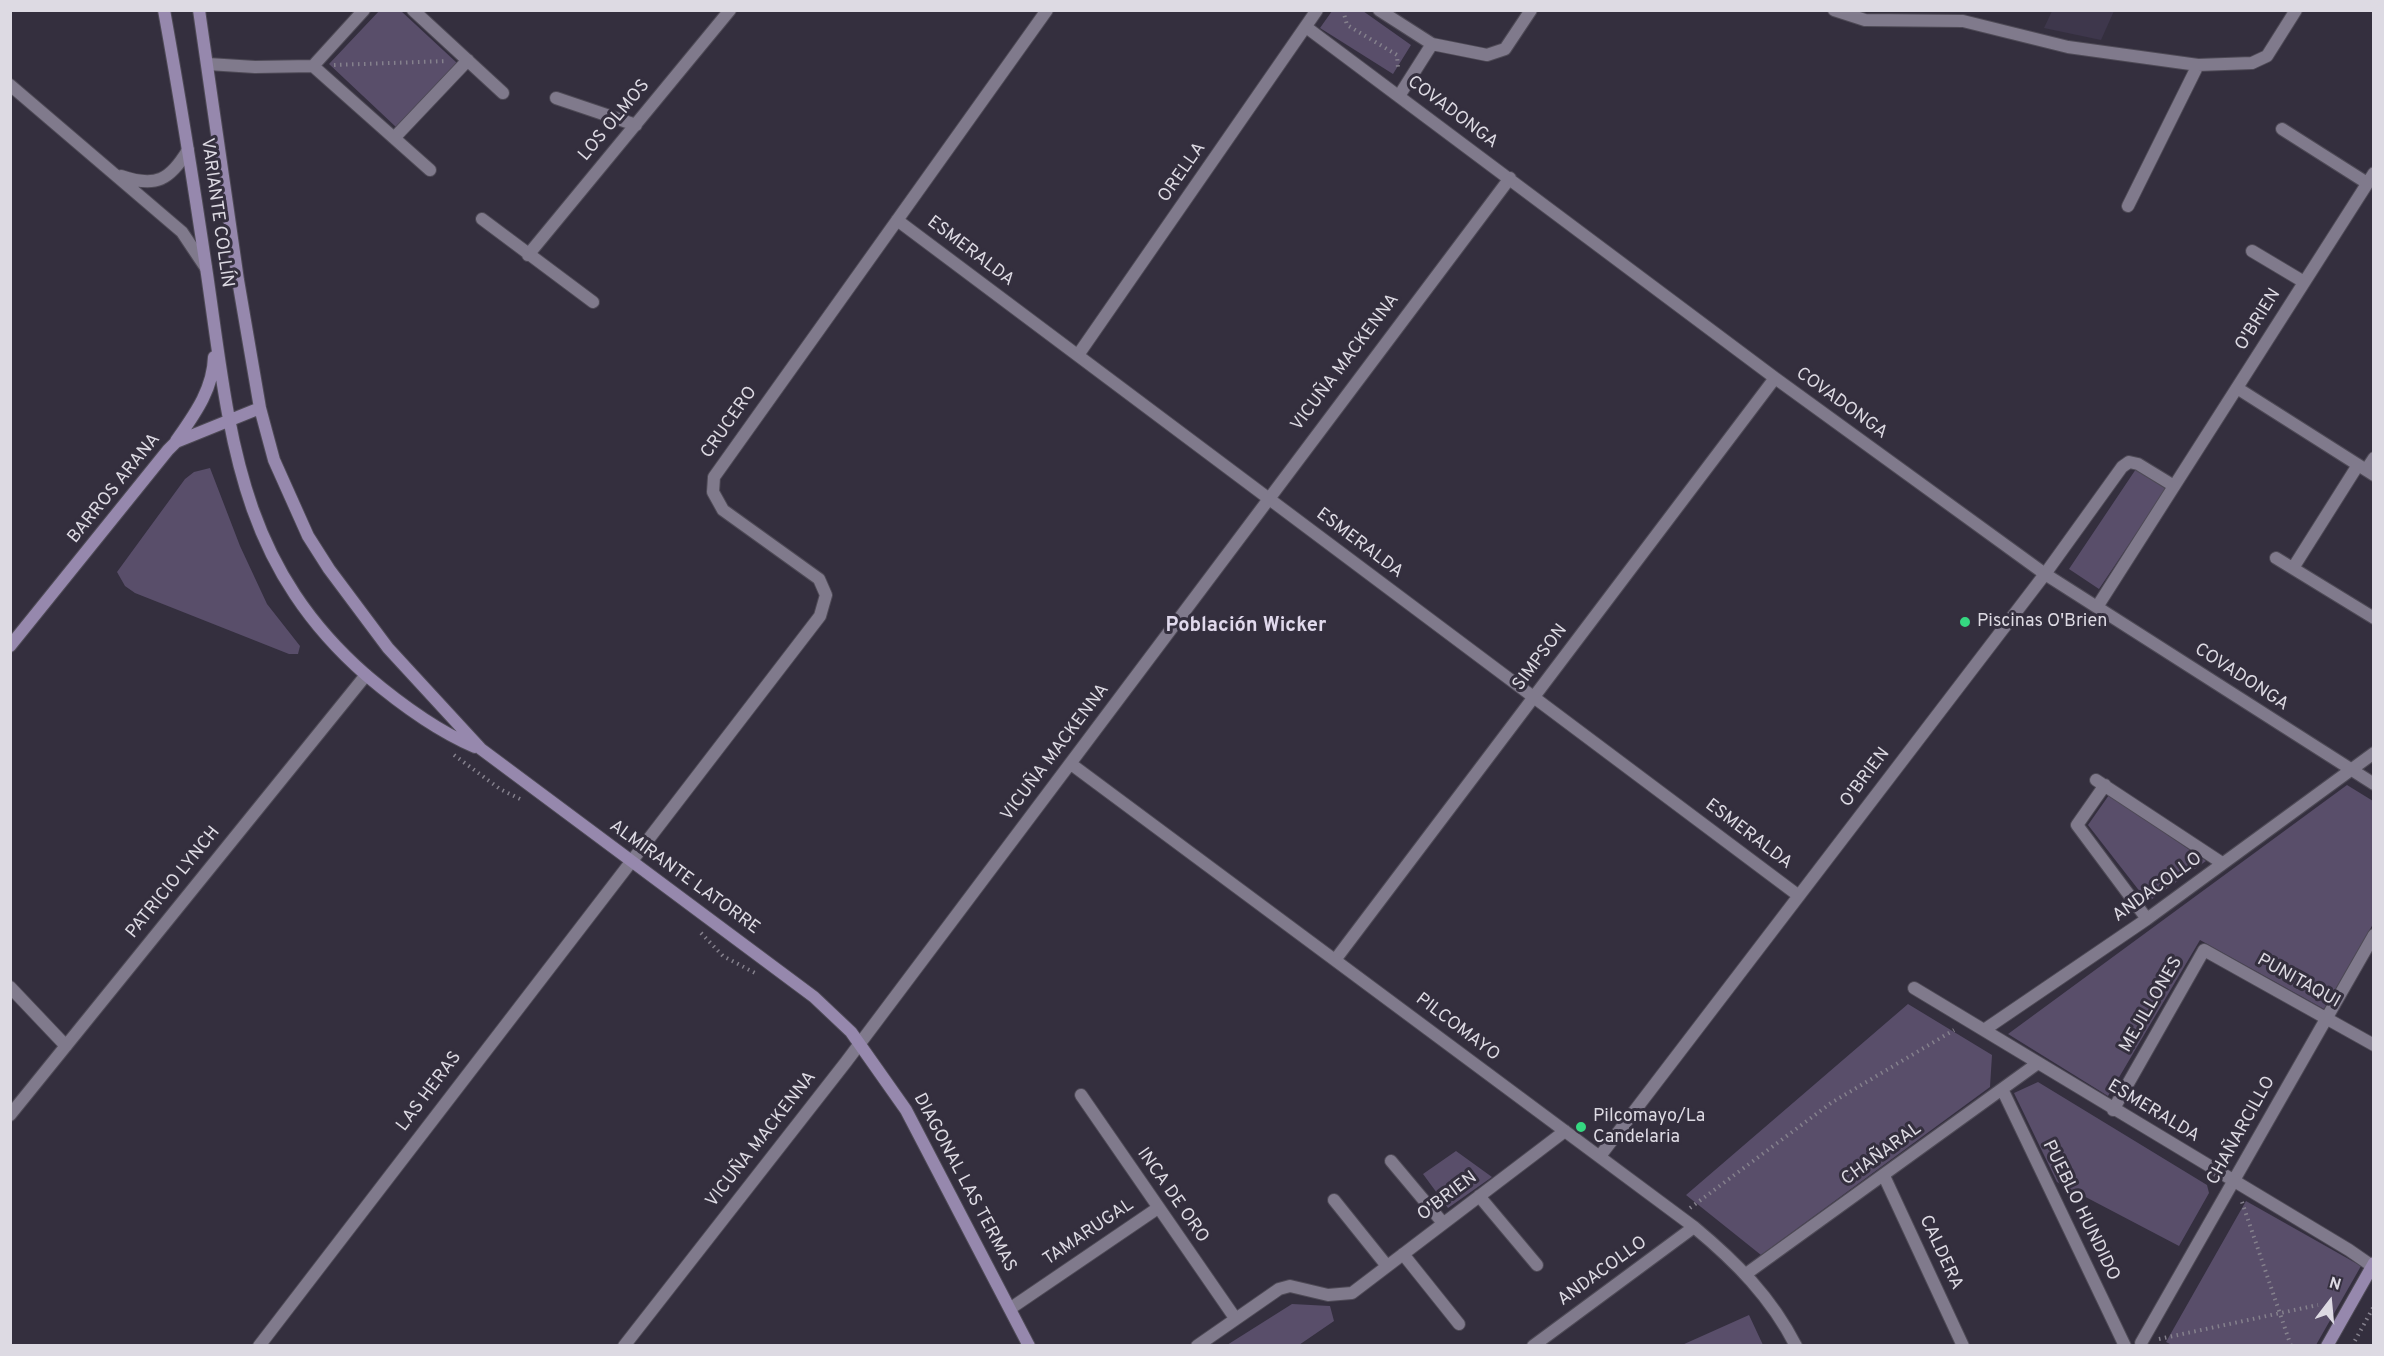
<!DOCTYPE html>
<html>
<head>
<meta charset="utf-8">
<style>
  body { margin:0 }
  #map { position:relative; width:2384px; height:1356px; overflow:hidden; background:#342f3e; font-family:Overpass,sans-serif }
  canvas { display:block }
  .frame { position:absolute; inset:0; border:12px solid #dddae3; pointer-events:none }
  .north { position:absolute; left:2300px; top:1272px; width:60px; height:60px; -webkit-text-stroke:4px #342f3e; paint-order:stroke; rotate:16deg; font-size:16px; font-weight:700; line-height:24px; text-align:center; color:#dddae3 }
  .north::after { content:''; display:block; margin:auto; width:21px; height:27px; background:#dddae3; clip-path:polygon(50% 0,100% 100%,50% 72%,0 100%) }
</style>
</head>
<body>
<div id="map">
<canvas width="2384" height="1356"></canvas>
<div class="frame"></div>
<div class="north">N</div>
</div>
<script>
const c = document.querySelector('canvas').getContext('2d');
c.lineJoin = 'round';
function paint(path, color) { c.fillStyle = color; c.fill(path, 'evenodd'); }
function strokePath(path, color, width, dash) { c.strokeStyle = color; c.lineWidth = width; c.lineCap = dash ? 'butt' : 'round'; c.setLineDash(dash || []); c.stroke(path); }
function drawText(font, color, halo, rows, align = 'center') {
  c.font = font + ' Overpass,sans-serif'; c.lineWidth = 6; c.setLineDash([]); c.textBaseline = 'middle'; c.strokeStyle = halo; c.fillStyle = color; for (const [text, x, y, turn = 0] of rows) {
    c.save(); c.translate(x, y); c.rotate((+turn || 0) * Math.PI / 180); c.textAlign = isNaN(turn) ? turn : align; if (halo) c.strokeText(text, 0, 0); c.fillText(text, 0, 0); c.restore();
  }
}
const built = new Path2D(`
  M 2052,11 L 2052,10 L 2114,11 L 2101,40 L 2044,28 Z`);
const green = new Path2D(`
  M 380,10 L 401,11 L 457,63 L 396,127 L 329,64 Z
  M 1332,11 L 1363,11 L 1411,45 L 1393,74 L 1320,28 Z
  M 210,468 L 240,546 L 267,604 L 300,646 L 298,654 L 289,654 L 135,593 L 125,586 L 117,572 L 185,479 L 194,472 Z
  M 2136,469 L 2166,489 L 2099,589 L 2069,569 Z
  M 2347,785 L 2373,801 L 2373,924 L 2324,1009 L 2200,940 L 2108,1096 L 2008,1034 Z
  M 2109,795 L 2206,861 L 2148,902 L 2088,825 Z
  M 1908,1004 L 1992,1055 L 1990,1087 L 1761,1255 L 1686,1195 Z
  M 2038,1082 L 2207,1185 L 2209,1193 L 2179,1246 L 2057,1182 L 2014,1093 Z
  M 1456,1151 L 1492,1177 L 1448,1208 L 1423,1174 Z
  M 2246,1201 L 2361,1266 L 2316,1345 L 2172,1345 L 2166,1342 Z
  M 1292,1304 L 1330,1306 L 1334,1321 L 1299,1345 L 1227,1345 Z
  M 1749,1315 L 1763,1345 L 1682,1345 Z`);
const path = new Path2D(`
  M 1343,10 L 1347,25 L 1397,55 L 1398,68
  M 334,65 L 447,61
  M 454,755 L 500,789 L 520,799
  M 701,933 L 723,956 L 755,973
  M 2242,1202 L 2291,1346
  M 1690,1208 L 1831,1103 L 1954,1030
  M 2159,1339 L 2318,1305
  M 2352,1346 L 2374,1306`);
const street = new Path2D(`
  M 413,10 L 503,93
  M 1379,10 L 1432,44 L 1487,55 L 1505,49 L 1531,10
  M 1834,10 L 1865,20 L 1963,21 L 2068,47 L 2198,65 L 2252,63 L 2267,56 L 2296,10
  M 1306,27 L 1775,378 L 2045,574 L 2374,784
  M 208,64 L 255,67 L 313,66 L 364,10
  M 313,66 L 430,170
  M 10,85 L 182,232 L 206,268
  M 1399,96 L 1432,44
  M 556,98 L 636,125
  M 2282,129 L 2367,183
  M 395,137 L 468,60
  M 121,176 C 156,188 170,180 188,150
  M 2128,206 L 2198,65
  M 482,219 L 593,302
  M 897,220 L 1799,896
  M 2252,251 L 2304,282
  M 528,255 L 730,10
  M 1078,355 L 1317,10
  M 2237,388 L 2374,475
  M 2366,470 L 2374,458
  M 2276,558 L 2374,618
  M 2293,568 L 2358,465
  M 2097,607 L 2374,173
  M 1071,764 L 1694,1227 C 1736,1262 1771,1297 1796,1346
  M 2096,780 L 2222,863
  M 2105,785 L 2077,825 L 2147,919
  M 1335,960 L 1775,378
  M 10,987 L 66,1046
  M 1914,988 L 2349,1250 L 2372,1266
  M 1984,1030 L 2147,919 L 2374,753
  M 2003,1091 L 2125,1346
  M 1081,1095 L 1235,1318
  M 2113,1110 L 2204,950 L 2374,1045
  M 10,1115 L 366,675
  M 1600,1156 L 2045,574 L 2122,467 L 2129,462 L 2138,464 L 2174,486
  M 1391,1161 L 1443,1223
  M 1884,1176 L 1963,1346
  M 1479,1196 L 1537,1265
  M 1334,1200 L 1387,1266
  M 1403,1254 L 1459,1324
  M 1746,1274 L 2038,1063
  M 1011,1308 L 1158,1208
  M 2141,1343 L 2374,935
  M 259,1346 L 820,616 L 826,595 L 819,579 L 723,510 L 713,492 L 714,477 L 1047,10
  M 624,1346 L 846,1062 L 1510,178
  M 1197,1346 L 1279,1289 L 1290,1286 L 1328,1295 L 1352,1293 L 1565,1131
  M 1533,1346 L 1694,1227`);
const secondary = new Path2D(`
  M 164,10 C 180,98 194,186 207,274 C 230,432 237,562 366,675 C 399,703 435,730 475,747
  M 199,10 L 238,280 L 260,408 L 274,460 L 308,536 L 329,569 L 388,648 L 481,749 L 814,997 L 851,1032 L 906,1110 L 1029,1346
  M 176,441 C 194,415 213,390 214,357
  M 10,646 L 168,450 L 176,442 L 260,408
  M 2327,1346 L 2374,1263`);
const markers = [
  [1965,622,6,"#35d881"],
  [1581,1127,6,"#35d881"]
];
const streetNames = [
  ["COVADONGA",1452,113,37],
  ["LOS OLMOS",615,121,-50],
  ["ORELLA",1183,173,-55],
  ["VARIANTE COLLÍN",216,213,82],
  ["ESMERALDA",970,252,37],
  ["O'BRIEN",2259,320,-58],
  ["VICUÑA MACKENNA",1346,363,-53],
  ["COVADONGA",1841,404,36],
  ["CRUCERO",730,423,-55],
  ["BARROS ARANA",115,489,-51],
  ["ESMERALDA",1359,544,37],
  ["SIMPSON",1541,658,-53],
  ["COVADONGA",2241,678,33],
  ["VICUÑA MACKENNA",1056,753,-53],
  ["O'BRIEN",1866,778,-53],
  ["ESMERALDA",1748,835,37],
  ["ALMIRANTE LATORRE",684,878,36],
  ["PATRICIO LYNCH",174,883,-51],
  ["ANDACOLLO",2158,888,-36],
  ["PUNITAQUI",2298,982,29],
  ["MEJILLONES",2152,1005,-60],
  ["PILCOMAYO",1457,1028,37],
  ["LAS HERAS",430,1092,-53],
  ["ESMERALDA",2153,1112,31],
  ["CHAÑARCILLO",2242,1131,-61],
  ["VICUÑA MACKENNA",762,1140,-52],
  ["CHAÑARAL",1882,1155,-36],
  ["DIAGONAL LAS TERMAS",964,1183,62],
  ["INCA DE ORO",1172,1196,55],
  ["O'BRIEN",1448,1197,-37],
  ["PUEBLO HUNDIDO",2080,1211,64],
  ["TAMARUGAL",1089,1233,-34],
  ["CALDERA",1940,1253,65],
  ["ANDACOLLO",1603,1272,-36]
];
const poiNames = [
  ["Piscinas O'Brien",1977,622],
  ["Pilcomayo/La",1593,1117],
  ["Candelaria",1593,1138]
];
const neighbourhoodNames = [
  ["Población Wicker",1246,627]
];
paint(built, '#3e374c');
paint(green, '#594e6a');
strokePath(street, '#4e4a56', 14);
strokePath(secondary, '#4e4a56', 14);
strokePath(path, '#85818d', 4, [1.5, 4.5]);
strokePath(street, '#807a8c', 12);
strokePath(secondary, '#9688ad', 12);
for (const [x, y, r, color] of markers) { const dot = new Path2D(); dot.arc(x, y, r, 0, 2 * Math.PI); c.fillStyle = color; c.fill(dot); strokePath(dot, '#342f3e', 2); }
drawText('18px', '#dddae3', '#342f3e', streetNames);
drawText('18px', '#dddae3', '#342f3e', poiNames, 'left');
drawText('bold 20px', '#e0d9ec', '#342f3e', neighbourhoodNames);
</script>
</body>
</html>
